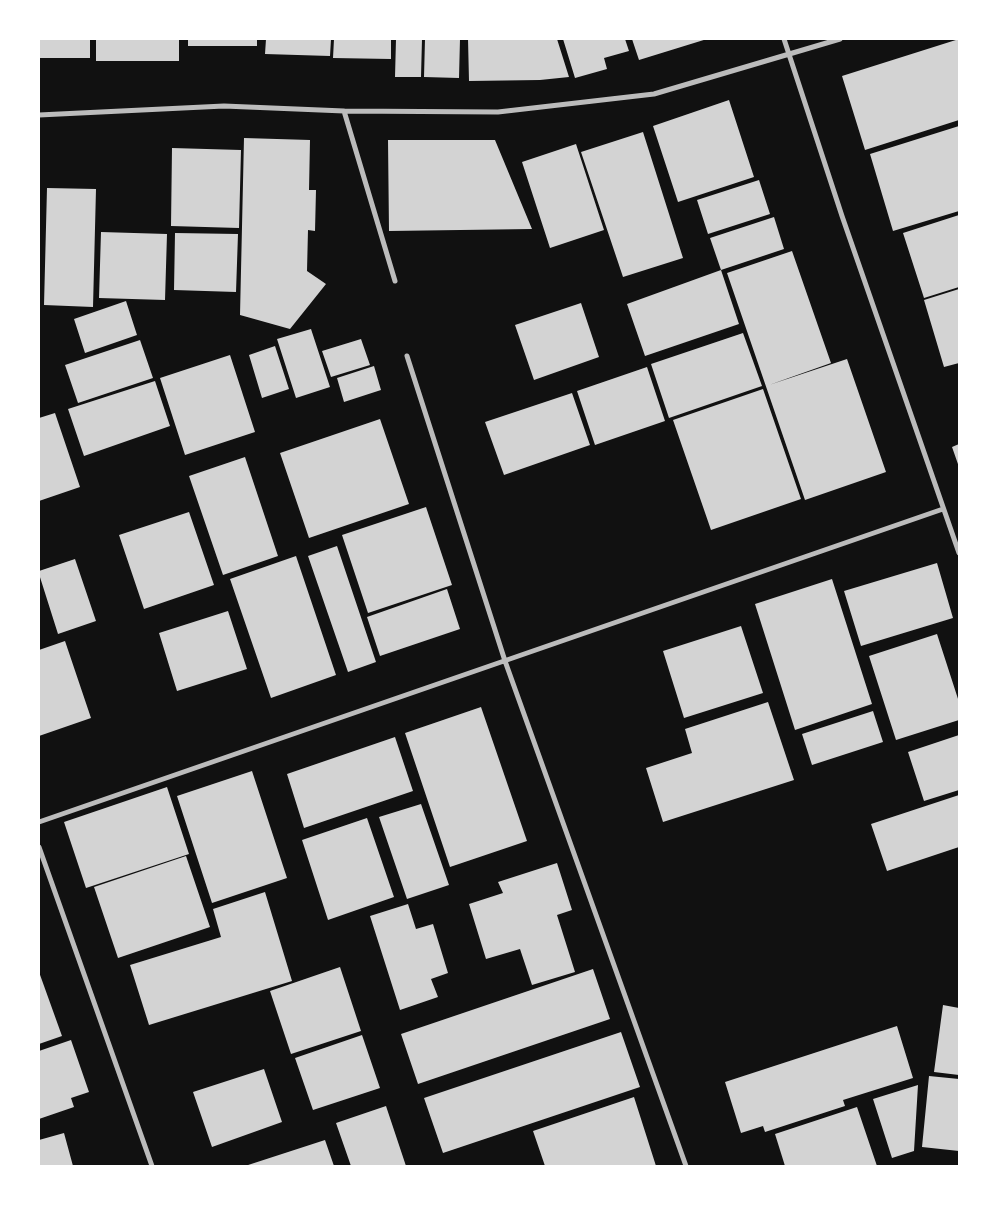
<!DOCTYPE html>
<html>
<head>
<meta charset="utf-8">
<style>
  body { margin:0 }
  #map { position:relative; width:998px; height:1205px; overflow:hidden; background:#111; font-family:"PT Sans Narrow",sans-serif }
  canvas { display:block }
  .frame { position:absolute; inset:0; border:40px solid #fff; pointer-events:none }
</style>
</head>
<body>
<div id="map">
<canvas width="998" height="1205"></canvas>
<div class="frame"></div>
</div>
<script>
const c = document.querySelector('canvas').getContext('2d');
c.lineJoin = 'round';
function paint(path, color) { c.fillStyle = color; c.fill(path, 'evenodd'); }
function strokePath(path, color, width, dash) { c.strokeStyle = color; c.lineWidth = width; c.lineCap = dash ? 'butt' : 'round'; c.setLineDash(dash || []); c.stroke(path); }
const building = new Path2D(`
  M 39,39 L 90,39 L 90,58 L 39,58 Z
  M 96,39 L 179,39 L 179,61 L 96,61 Z
  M 188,39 L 257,39 L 257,46 L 188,46 Z
  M 266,39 L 331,39 L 330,56 L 265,54 Z
  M 334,39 L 391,39 L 391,59 L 333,58 Z
  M 396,39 L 422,39 L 421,77 L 395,77 Z
  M 425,39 L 460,39 L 459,78 L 424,77 Z
  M 468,39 L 557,39 L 569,77 L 540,80 L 469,81 Z
  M 563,39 L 625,39 L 629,51 L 604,58 L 607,69 L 575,78 Z
  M 632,39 L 707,39 L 639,60 Z
  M 959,39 L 959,120 L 865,150 L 842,76 Z
  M 729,100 L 754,177 L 678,202 L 653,126 Z
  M 959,126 L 959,211 L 893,231 L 870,154 Z
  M 643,132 L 683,258 L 623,277 L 581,152 Z
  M 244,138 L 310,140 L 309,190 L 316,190 L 315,231 L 308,230 L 307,271 L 326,284 L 290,329 L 240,315 Z
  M 388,140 L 495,140 L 532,229 L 389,231 Z
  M 576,144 L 604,230 L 550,248 L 522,162 Z
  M 172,148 L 241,150 L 239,228 L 171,226 Z
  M 759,180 L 770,214 L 708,234 L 697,200 Z
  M 47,188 L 96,189 L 93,307 L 44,305 Z
  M 959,215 L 959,287 L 924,298 L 903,233 Z
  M 774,217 L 784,249 L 721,270 L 710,238 Z
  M 101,232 L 167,234 L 165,300 L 99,298 Z
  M 175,233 L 238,234 L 236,292 L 174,290 Z
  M 792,251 L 831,363 L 769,385 L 847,359 L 886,472 L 805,500 L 727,273 Z
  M 721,270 L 739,324 L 645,356 L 627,304 Z
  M 959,289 L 959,363 L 944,367 L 924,300 Z
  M 126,301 L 137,335 L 85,353 L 74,319 Z
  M 581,303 L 599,357 L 534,380 L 515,325 Z
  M 311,329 L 330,387 L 296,398 L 277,339 Z
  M 743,333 L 762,386 L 669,418 L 651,364 Z
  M 361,339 L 370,365 L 331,377 L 322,351 Z
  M 140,340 L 153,378 L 78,403 L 65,365 Z
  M 275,346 L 289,389 L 262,398 L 249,355 Z
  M 230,355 L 255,432 L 185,455 L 160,378 Z
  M 374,366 L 381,390 L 344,402 L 337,378 Z
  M 647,367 L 665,421 L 595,445 L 577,391 Z
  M 155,381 L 170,426 L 84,456 L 68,409 Z
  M 763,389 L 801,499 L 711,530 L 673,420 Z
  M 572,393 L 590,445 L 504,475 L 485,422 Z
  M 55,413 L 80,487 L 39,501 L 39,418 Z
  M 380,419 L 409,504 L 309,538 L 280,453 Z
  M 959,444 L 959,467 L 952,447 Z
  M 245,457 L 278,556 L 223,575 L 189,476 Z
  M 426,507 L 452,585 L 368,613 L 342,535 Z
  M 189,512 L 214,585 L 144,609 L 119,535 Z
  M 337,546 L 376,662 L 348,672 L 308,556 Z
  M 296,556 L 336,675 L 271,698 L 230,579 Z
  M 75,559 L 96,621 L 58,634 L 39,574 L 39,571 Z
  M 937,563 L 953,618 L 861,646 L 844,591 Z
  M 832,579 L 872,704 L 795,730 L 755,604 Z
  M 447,589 L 460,629 L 380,656 L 367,617 Z
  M 228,611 L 247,669 L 177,691 L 159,633 Z
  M 741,626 L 763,693 L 684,718 L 663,651 Z
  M 937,634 L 959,702 L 959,720 L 896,740 L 869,656 Z
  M 65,641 L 91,718 L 39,736 L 39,650 Z
  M 768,702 L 794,780 L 663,822 L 646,768 L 692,753 L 685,729 Z
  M 481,707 L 527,841 L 450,867 L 405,733 Z
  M 873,711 L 883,742 L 812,765 L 802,734 Z
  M 959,735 L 959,790 L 924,801 L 908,752 Z
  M 395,737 L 413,791 L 304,828 L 287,774 Z
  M 252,771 L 287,878 L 212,903 L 177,796 Z
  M 167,787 L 189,854 L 86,888 L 64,822 Z
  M 959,795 L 959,847 L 887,871 L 871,824 Z
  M 421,804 L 449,885 L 407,899 L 379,817 Z
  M 367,818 L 394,897 L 328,920 L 302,840 Z
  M 186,856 L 210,927 L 118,958 L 94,887 Z
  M 557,863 L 572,910 L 557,915 L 575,972 L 532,985 L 520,949 L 486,959 L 469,904 L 503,893 L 498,882 Z
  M 265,892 L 292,981 L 149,1025 L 130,965 L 221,937 L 213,909 Z
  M 408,904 L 416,929 L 433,924 L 448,973 L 431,979 L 438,997 L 400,1010 L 370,916 Z
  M 340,967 L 361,1031 L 291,1054 L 270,991 Z
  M 593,969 L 610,1019 L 418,1084 L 401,1034 Z
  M 39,972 L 62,1036 L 39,1044 Z
  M 943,1005 L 959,1008 L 959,1075 L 934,1072 Z
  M 897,1026 L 913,1078 L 843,1100 L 845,1106 L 765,1132 L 763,1126 L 741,1133 L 725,1082 Z
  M 621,1032 L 640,1087 L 443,1153 L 424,1098 Z
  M 362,1035 L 380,1088 L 313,1110 L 295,1058 Z
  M 71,1040 L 89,1092 L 71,1098 L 74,1107 L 39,1119 L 39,1051 Z
  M 264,1069 L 282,1122 L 212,1147 L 193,1092 Z
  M 929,1076 L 959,1079 L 959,1151 L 922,1147 Z
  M 918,1085 L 914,1151 L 892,1158 L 873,1099 Z
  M 634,1097 L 656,1166 L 545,1166 L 533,1131 Z
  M 386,1106 L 406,1166 L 351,1166 L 336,1123 Z
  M 857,1107 L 877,1166 L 785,1166 L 775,1134 Z
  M 64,1133 L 73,1166 L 39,1166 L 39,1140 Z
  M 325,1140 L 334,1166 L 245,1166 Z`);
const minor = new Path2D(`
  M 784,39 L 842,216 L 959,553
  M 344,111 L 395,281
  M 39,115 L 224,106 L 344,111 L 498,112 L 654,94 L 840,39
  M 407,356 L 505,661 L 686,1166
  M 39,822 L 943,509
  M 39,847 L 152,1166`);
paint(building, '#d3d3d3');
strokePath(minor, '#bcbcbc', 5);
</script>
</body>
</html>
